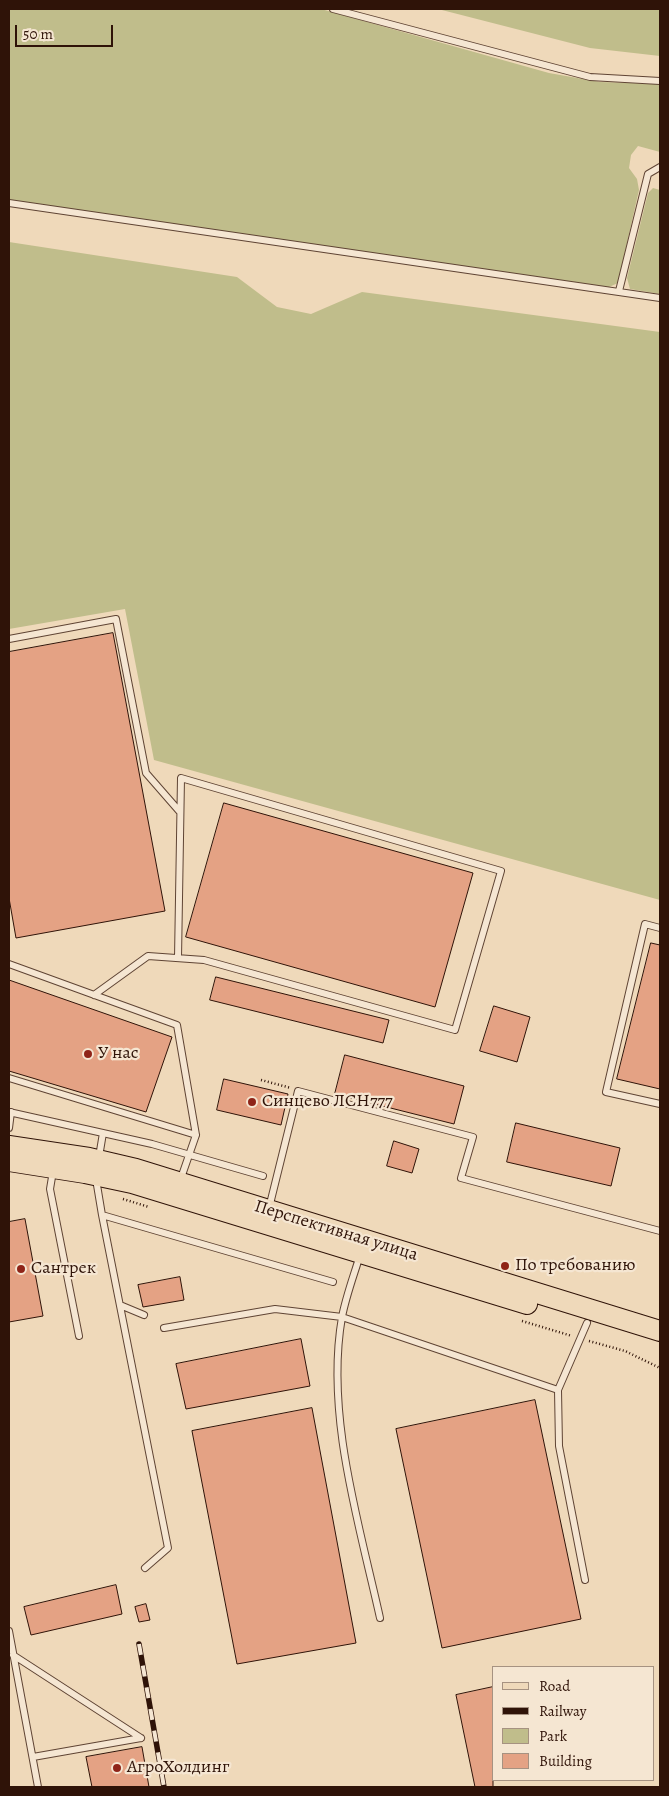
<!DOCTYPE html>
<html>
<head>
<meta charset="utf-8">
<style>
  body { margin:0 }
  #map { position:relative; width:669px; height:1796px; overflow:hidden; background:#efd9ba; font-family:Alegreya,serif }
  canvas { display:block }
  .frame { position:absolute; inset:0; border:10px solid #2f1308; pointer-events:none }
  .legend { position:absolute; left:492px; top:1666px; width:162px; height:115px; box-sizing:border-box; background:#f5e6d2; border:1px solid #a69281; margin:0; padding:6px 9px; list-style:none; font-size:15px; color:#2f1308 }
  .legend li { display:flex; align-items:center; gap:10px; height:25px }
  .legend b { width:25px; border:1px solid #a69281 }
  .scale { position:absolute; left:15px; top:25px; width:98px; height:22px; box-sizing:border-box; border:2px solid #2f1308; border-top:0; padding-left:6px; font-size:15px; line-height:18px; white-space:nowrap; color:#2f1308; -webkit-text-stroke:4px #f5e6d2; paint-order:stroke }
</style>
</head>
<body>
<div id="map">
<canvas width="669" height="1796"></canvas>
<div class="frame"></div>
<ul class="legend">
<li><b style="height:6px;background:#efd9ba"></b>Road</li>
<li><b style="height:6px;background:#2f1308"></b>Railway</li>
<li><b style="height:14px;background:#c0bd8b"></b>Park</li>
<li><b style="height:14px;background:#e4a284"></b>Building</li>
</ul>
<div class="scale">50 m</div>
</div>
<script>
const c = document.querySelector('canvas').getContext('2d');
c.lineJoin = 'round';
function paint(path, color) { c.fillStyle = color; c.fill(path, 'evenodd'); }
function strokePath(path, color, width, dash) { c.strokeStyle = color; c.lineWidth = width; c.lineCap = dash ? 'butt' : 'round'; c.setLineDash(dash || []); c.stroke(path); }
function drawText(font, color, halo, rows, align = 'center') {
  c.font = font + ' Alegreya,serif'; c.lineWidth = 4.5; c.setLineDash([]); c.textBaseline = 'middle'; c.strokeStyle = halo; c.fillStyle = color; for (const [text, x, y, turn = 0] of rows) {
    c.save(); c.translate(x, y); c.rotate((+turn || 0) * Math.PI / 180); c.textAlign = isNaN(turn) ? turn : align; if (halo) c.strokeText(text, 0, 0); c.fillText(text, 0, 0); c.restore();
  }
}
const green = new Path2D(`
  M 9,9 L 321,9 L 549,73 L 600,82 L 660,84 L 660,152 L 638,146 L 631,155 L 629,168 L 637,179 L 639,190 L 618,283 L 609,287 L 9,200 Z
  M 438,9 L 660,9 L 660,56 L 590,48 Z
  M 653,188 L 660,190 L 660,294 L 630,289 L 627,278 L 648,193 Z
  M 9,242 L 237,277 L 277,307 L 311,314 L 362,292 L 660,332 L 660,900 L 154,760 L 125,609 L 9,629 Z`);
const building = new Path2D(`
  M 113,633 L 165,911 L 16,938 L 9,898 L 9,652 Z
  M 224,803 L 473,873 L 435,1007 L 186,937 Z
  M 651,943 L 660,945 L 660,1089 L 617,1079 Z
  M 216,977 L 389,1020 L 383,1043 L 210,1000 Z
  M 9,980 L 172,1037 L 146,1112 L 9,1071 Z
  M 494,1006 L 530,1017 L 517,1062 L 480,1051 Z
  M 345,1055 L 464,1086 L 454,1124 L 335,1094 Z
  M 224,1079 L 288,1094 L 281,1125 L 217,1110 Z
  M 516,1123 L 620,1148 L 611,1186 L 507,1162 Z
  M 394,1141 L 419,1149 L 412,1173 L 387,1166 Z
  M 25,1219 L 43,1316 L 9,1322 L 9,1222 Z
  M 180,1277 L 184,1300 L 143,1307 L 138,1285 Z
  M 301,1339 L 310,1386 L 186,1409 L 176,1364 Z
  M 535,1400 L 581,1619 L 442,1648 L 396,1429 Z
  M 312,1408 L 356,1643 L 237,1664 L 192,1431 Z
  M 116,1585 L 122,1614 L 31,1635 L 24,1607 Z
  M 146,1604 L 150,1620 L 139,1622 L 135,1607 Z
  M 493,1687 L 493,1787 L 475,1787 L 456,1695 Z
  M 142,1747 L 149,1787 L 92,1787 L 86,1757 Z`);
const path = new Path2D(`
  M 261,1080 L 291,1088
  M 123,1199 L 149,1207
  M 522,1321 L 572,1336
  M 589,1341 L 625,1351 L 660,1368`);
const lane = new Path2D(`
  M 333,9 L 590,77 L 660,81
  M 9,203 L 660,298
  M 619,291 L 648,174 L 660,167
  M 9,639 L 116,619 L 146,773 L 180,812
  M 660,928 L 645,924 L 606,1092 L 660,1104
  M 9,964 L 177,1025 L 196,1135 L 9,1078
  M 94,995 L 148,956 L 204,960 L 455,1030 L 501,871 L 181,778 L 178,958
  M 9,1112 L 152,1144 L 263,1176
  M 9,1128 L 11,1112
  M 99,1157 L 103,1133
  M 53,1171 L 50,1189 L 79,1336
  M 96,1179 L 102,1215 L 333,1282
  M 180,1181 L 196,1135
  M 269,1208 L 298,1091 L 473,1137 L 461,1178 L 660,1231
  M 102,1215 L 168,1548 L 145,1568
  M 360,1255 C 354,1275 346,1296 342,1317 C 325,1414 359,1523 380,1618
  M 120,1305 L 144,1315
  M 164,1328 L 275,1309 L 342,1317 L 558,1390
  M 585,1580 L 559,1446 L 558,1390 L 587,1323
  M 9,1631 L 38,1787
  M 13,1655 L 141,1738
  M 33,1757 L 141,1738`);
const primary = new Path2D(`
  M 9,1146 L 89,1158 L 136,1169 L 660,1331
  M 9,1161 L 85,1173 L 132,1183 L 527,1304`);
const rail = new Path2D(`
  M 139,1644 L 164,1787`);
const markers = [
  [88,1054,5,"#8f2418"],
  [252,1102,5,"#8f2418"],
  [505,1266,5,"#8f2418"],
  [21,1269,5,"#8f2418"],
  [117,1768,5,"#8f2418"]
];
const poiNames = [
  ["У нас",98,1054],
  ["Синцево ЛСН777",262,1102],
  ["По требованию",515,1266],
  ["Сантрек",31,1269],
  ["АгроХолдинг",127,1768]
];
const streetNames = [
  ["Перспективная улица",336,1231,17]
];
paint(green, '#c0bd8b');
paint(building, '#e4a284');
strokePath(building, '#2f1308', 1);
strokePath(lane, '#5f4434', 8);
strokePath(primary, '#2f1308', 22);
strokePath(path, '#2f1308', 2.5, [1, 2.5]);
strokePath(lane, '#f5e6d2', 6);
strokePath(primary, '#efd9ba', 20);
strokePath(rail, '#2f1308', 5.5);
strokePath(rail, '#f5e6d2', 4, [11]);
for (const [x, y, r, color] of markers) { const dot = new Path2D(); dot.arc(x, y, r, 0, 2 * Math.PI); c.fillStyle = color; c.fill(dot); strokePath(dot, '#f5e6d2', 2); }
drawText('18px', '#2f1308', '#f5e6d2', poiNames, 'left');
drawText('18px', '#2f1308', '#f5e6d2', streetNames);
</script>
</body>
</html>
